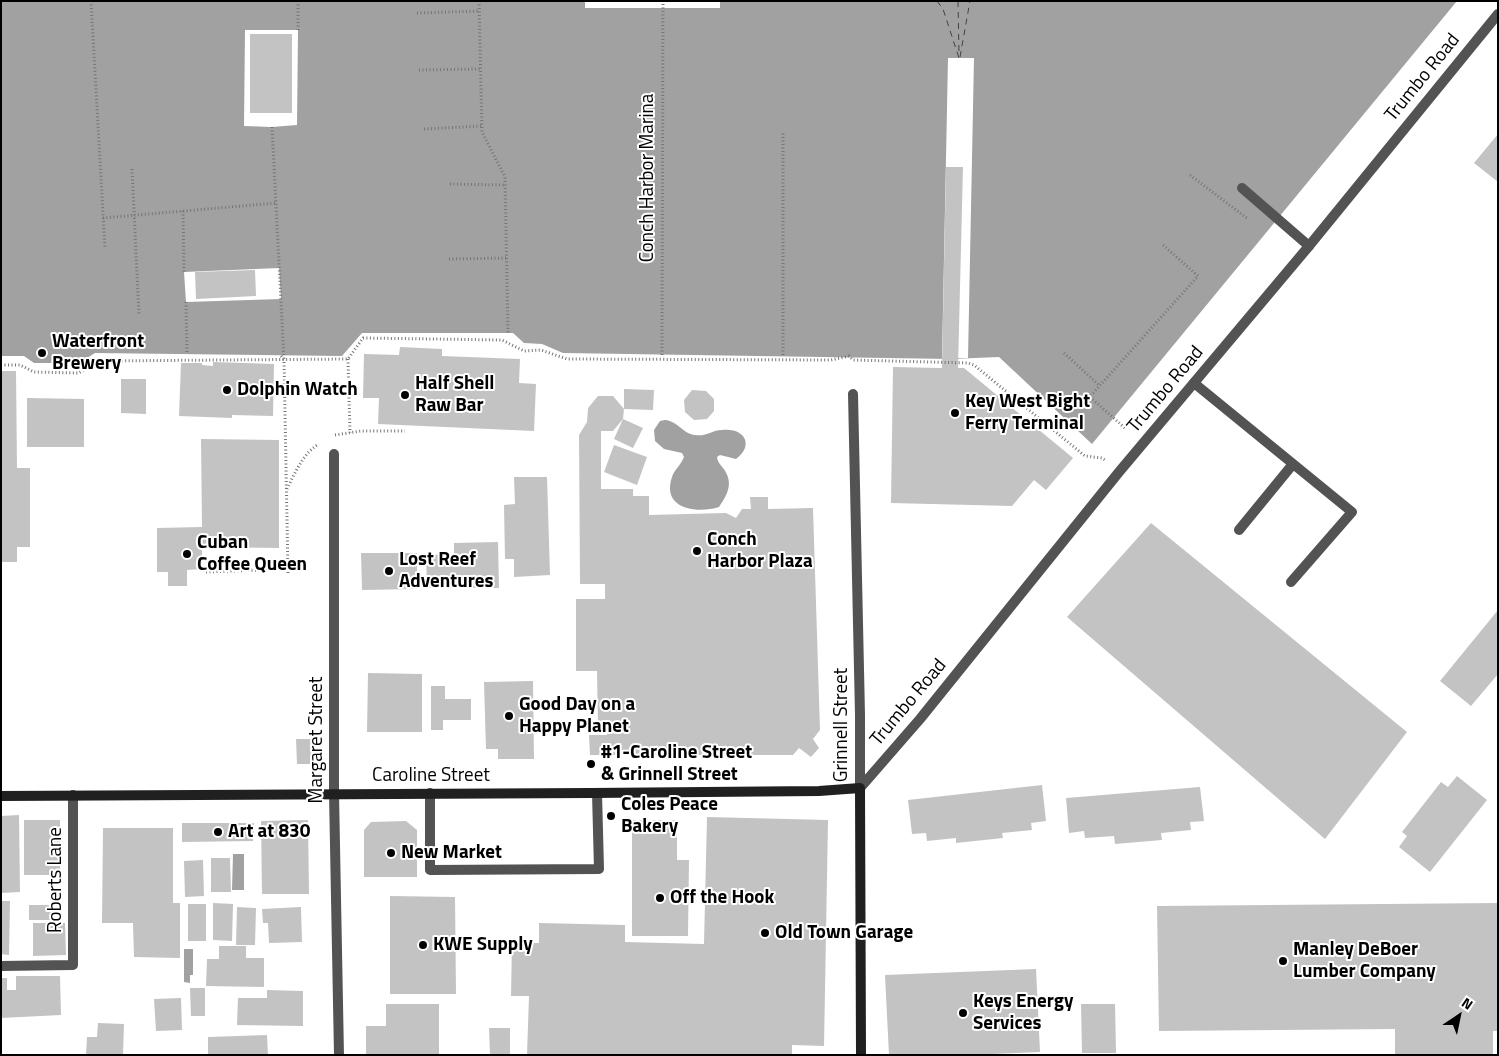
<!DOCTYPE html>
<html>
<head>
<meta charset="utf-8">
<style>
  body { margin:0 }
  #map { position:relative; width:1499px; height:1056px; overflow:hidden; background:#fff; font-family:"Titillium Web",sans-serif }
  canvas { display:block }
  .frame { position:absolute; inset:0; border:2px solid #000; pointer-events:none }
  .north { position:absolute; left:1434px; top:991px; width:50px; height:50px; -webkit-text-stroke:4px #fff; paint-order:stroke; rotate:34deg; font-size:14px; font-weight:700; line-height:20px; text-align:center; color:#000 }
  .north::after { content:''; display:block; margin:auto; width:18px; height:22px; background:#000; clip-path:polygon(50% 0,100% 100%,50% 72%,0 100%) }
</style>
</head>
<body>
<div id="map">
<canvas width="1499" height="1056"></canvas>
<div class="frame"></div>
<div class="north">N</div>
</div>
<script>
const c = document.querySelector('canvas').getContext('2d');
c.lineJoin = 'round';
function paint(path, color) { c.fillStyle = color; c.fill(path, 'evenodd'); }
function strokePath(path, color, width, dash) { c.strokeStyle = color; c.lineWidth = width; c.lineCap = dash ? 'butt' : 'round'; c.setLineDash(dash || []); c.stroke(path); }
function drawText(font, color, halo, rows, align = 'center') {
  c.font = font + ' "Titillium Web",sans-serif'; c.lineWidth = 4; c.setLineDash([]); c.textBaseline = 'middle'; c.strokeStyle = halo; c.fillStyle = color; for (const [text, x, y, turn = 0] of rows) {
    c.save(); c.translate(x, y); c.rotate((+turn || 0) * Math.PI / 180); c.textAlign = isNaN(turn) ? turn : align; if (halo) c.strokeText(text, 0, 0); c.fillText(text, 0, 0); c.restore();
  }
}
const water = new Path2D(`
  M 1,1 L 1457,1 L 1092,444 L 999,357 L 951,359 L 563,353 L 542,344 L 524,343 L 513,333 L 362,333 L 342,356 L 95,353 L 79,363 L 34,363 L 24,356 L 1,356 Z
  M 665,420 C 678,421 683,434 695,435 C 706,437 712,430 722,430 C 744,427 755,445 736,459 L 720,455 L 717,457 C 718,463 720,464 723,468 C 734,482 728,494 719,507 C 697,514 661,509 672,477 C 674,470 681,465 684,457 L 682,453 L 664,449 L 655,441 L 654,430 L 660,421 Z
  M 233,854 L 244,854 L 244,890 L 232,890 Z
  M 184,949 L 193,949 L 193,975 L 190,975 L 190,983 L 184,982 Z`);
const pier = new Path2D(`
  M 585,1 L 720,1 L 720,8 L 585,8 Z
  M 245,30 L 298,30 L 297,125 L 272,127 L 244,126 Z
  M 948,58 L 974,58 L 968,358 L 942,358 Z
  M 279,268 L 281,299 L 186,302 L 184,272 Z`);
const ferry = new Path2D(`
  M 937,1 L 943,9 L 959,58
  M 958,1 L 959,55
  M 960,57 L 970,1`);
const building = new Path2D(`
  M 250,34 L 292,34 L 292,113 L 250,113 Z
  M 1498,134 L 1498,182 L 1474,163 Z
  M 946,167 L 963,167 L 958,368 L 964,368 L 1073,458 L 1046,490 L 1034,480 L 1012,506 L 891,503 L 893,367 L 942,368 Z
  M 255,270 L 256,296 L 196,299 L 195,272 Z
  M 400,347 L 442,349 L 442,356 L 520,359 L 519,383 L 536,384 L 534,431 L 378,424 L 379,398 L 363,398 L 364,354 L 399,355 Z
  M 213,362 L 274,364 L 273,416 L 232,415 L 232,418 L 179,416 L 181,363 L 202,363 L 202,365 L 213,366 Z
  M 1,371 L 16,371 L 17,468 L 30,468 L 30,547 L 17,547 L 17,562 L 1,562 Z
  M 121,379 L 146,379 L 146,414 L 121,413 Z
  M 624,389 L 654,390 L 653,410 L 624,409 Z
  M 692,390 L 706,391 L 714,399 L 714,411 L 707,419 L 694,420 L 685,412 L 684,400 Z
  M 598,396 L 613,396 L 624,409 L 623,419 L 613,431 L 601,431 L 601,489 L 633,489 L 633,496 L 649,496 L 649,515 L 726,513 L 736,518 L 742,509 L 751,509 L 750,497 L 768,497 L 768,509 L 813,508 L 820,730 L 813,739 L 819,748 L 811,757 L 799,748 L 793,755 L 590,755 L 589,735 L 607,735 L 607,725 L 598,725 L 597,671 L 576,671 L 576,599 L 605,599 L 605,584 L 580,584 L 579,435 L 587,422 L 588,408 Z
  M 27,398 L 84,399 L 84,447 L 27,447 Z
  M 623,419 L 643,428 L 633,448 L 614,439 Z
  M 201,439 L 279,440 L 279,548 L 202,547 L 202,569 L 187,570 L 187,586 L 168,586 L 168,572 L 157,572 L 157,528 L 202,527 Z
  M 614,445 L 647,457 L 637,485 L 604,472 Z
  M 514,477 L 547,477 L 550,575 L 514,577 L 514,559 L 505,559 L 504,505 L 515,504 Z
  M 1151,523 L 1407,732 L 1325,839 L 1067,617 Z
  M 498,542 L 499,588 L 427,588 L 426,555 L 454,554 L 454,543 Z
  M 361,553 L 417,553 L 417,589 L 362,590 Z
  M 1498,610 L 1498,674 L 1471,706 L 1440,681 Z
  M 368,673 L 422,674 L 422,732 L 367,732 Z
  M 533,681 L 534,759 L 498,759 L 498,749 L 486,749 L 484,682 Z
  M 431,686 L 445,686 L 445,699 L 471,699 L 471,720 L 443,720 L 443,730 L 431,730 Z
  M 296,739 L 315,739 L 316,764 L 297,764 Z
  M 1457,776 L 1487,800 L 1430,872 L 1399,847 L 1407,836 L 1402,832 L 1441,782 L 1448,787 Z
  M 1042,785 L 1046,821 L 1031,823 L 1032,830 L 1002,833 L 1003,838 L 956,843 L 956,838 L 927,841 L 926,833 L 912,834 L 908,800 Z
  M 1200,787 L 1204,821 L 1190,822 L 1191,830 L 1161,833 L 1162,840 L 1115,844 L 1114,836 L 1085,838 L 1084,831 L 1069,833 L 1066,798 Z
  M 19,815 L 20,892 L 1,893 L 1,816 Z
  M 707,817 L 828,820 L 824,1046 L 792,1045 L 792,1055 L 527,1055 L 529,996 L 511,996 L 512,943 L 539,943 L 539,923 L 625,925 L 625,942 L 704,944 Z
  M 24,820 L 60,820 L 60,875 L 24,875 Z
  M 308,820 L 309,894 L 262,894 L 261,821 Z
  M 632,820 L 677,820 L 677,860 L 689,860 L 688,936 L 632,936 Z
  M 406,821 L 417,830 L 417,877 L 364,877 L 364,830 L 371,822 Z
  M 182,823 L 254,823 L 253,841 L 182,842 Z
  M 103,828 L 173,828 L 173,903 L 180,903 L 180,958 L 134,957 L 133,923 L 102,923 Z
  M 211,858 L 230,858 L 231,892 L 211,892 Z
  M 203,860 L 204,896 L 185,897 L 184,861 Z
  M 390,896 L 455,897 L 456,994 L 390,994 Z
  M 1,901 L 10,901 L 9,955 L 1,954 Z
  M 213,903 L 233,904 L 232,941 L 213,940 Z
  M 1498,903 L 1498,1031 L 1493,1031 L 1493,1055 L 1395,1055 L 1395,1029 L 1159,1031 L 1157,906 Z
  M 188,904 L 206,904 L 206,941 L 188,941 Z
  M 29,905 L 54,905 L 54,920 L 29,920 Z
  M 237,907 L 256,908 L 255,945 L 236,945 Z
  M 301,907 L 302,942 L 269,943 L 268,923 L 263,923 L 262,909 Z
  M 33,923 L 65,923 L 66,955 L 33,956 Z
  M 219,946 L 246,946 L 246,958 L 264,958 L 264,987 L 206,986 L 207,959 L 219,959 Z
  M 1036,969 L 1040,1052 L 969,1055 L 889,1055 L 885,975 Z
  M 16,976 L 60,976 L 61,1015 L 1,1018 L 1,978 L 7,978 L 7,990 L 16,990 Z
  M 190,988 L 205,988 L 205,1016 L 191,1016 Z
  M 267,990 L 303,991 L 303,1026 L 237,1025 L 238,998 L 267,998 Z
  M 181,998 L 182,1030 L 156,1031 L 154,999 Z
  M 386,1004 L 439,1004 L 439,1055 L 366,1055 L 366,1026 L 386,1026 Z
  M 1081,1004 L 1115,1004 L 1116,1053 L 1082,1053 Z
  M 98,1023 L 124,1024 L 123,1055 L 86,1055 L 87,1037 L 97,1037 Z
  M 489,1028 L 510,1028 L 510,1055 L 490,1055 Z
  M 267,1035 L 268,1055 L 208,1054 L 208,1037 Z`);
const path = new Path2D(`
  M 91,1 L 105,249
  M 479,1 L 482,132 L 505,177 L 508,333
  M 417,13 L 479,11
  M 298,30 L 298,1
  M 419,70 L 480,69
  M 272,127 L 284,360
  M 424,129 L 482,126
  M 132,169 L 139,315
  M 1190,175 L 1248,219
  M 450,184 L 506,185
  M 183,211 L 184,272
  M 103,218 L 276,203
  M 449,259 L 507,258
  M 186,302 L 187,354
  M 1064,353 L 1100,386
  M 662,355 L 663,1
  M 783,355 L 783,131
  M 281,356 L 284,360 L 288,573
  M 348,359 L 350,433
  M 1,365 L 20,365 L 34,372 L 79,373 L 97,361 L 348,359 L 363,338 L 502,340 L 524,351 L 541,350 L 567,359 L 831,360 L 849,356 L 853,360 L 968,363 L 974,365 L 1085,456 L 1102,458 L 1105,460
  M 1090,397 L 1126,429
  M 1086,401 L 1198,276 L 1162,244
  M 335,435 L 361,431 L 405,431
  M 287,489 C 295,473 303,453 319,444
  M 206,572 L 288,569 L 293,571`);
const lane = new Path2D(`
  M 1242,188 L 1309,246
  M 1194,383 L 1352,512 L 1291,582
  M 1239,530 L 1293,464
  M 430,793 L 430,870 L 599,869 L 597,793
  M 1,966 L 73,965 L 73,795`);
const street = new Path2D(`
  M 853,394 L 860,715 L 860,788
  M 334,454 L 334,793 L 339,1055
  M 860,788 L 920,719 L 1119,472 L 1309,246 L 1498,14`);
const secondary = new Path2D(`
  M 1,796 L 591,793 L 819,791 L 860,788 L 861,1055`);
const markers = [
  [42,353,5,"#000"],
  [227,390,5,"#000"],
  [405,395,5,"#000"],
  [955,413,5,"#000"],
  [697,551,5,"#000"],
  [187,554,5,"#000"],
  [389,571,5,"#000"],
  [509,716,5,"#000"],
  [591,764,5,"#000"],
  [611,816,5,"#000"],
  [218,832,5,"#000"],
  [391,853,5,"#000"],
  [660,898,5,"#000"],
  [765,933,5,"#000"],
  [423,945,5,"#000"],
  [1283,961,5,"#000"],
  [963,1013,5,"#000"]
];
const streetNames = [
  ["Trumbo Road",1423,78,-51],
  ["Conch Harbor Marina",648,178,-90],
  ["Trumbo Road",1166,390,-50],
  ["Trumbo Road",909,703,-50],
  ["Grinnell Street",842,725,-90],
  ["Margaret Street",317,740,-90],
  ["Caroline Street",431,776],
  ["Roberts Lane",56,880,-90]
];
const poiNames = [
  ["Waterfront",52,342],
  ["Brewery",52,364],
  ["Half Shell",415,384],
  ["Raw Bar",415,406],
  ["Dolphin Watch",237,390],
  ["Key West Bight",965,402],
  ["Ferry Terminal",965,424],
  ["Conch",707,540],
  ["Harbor Plaza",707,562],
  ["Cuban",197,543],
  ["Coffee Queen",197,565],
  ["Lost Reef",399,560],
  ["Adventures",399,582],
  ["Good Day on a",519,705],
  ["Happy Planet",519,727],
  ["#1-Caroline Street",601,753],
  ["& Grinnell Street",601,775],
  ["Coles Peace",621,805],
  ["Bakery",621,827],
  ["Art at 830",228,832],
  ["New Market",401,853],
  ["Off the Hook",670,898],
  ["Old Town Garage",775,933],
  ["KWE Supply",433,945],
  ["Manley DeBoer",1293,950],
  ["Lumber Company",1293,972],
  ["Keys Energy",973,1002],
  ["Services",973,1024]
];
paint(water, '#a1a1a1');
paint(pier, '#fff');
strokePath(ferry, '#424242', 1, [6, 5]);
paint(building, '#c3c3c3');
strokePath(path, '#757575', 3, [1, 2.5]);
strokePath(lane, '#535353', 10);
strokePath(street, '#535353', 10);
strokePath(secondary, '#202020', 10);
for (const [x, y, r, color] of markers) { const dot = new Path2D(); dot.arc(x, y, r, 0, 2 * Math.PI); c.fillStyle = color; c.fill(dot); strokePath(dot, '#fff', 2); }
drawText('19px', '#000', '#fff', streetNames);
drawText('bold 19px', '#000', '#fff', poiNames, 'left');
</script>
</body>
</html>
